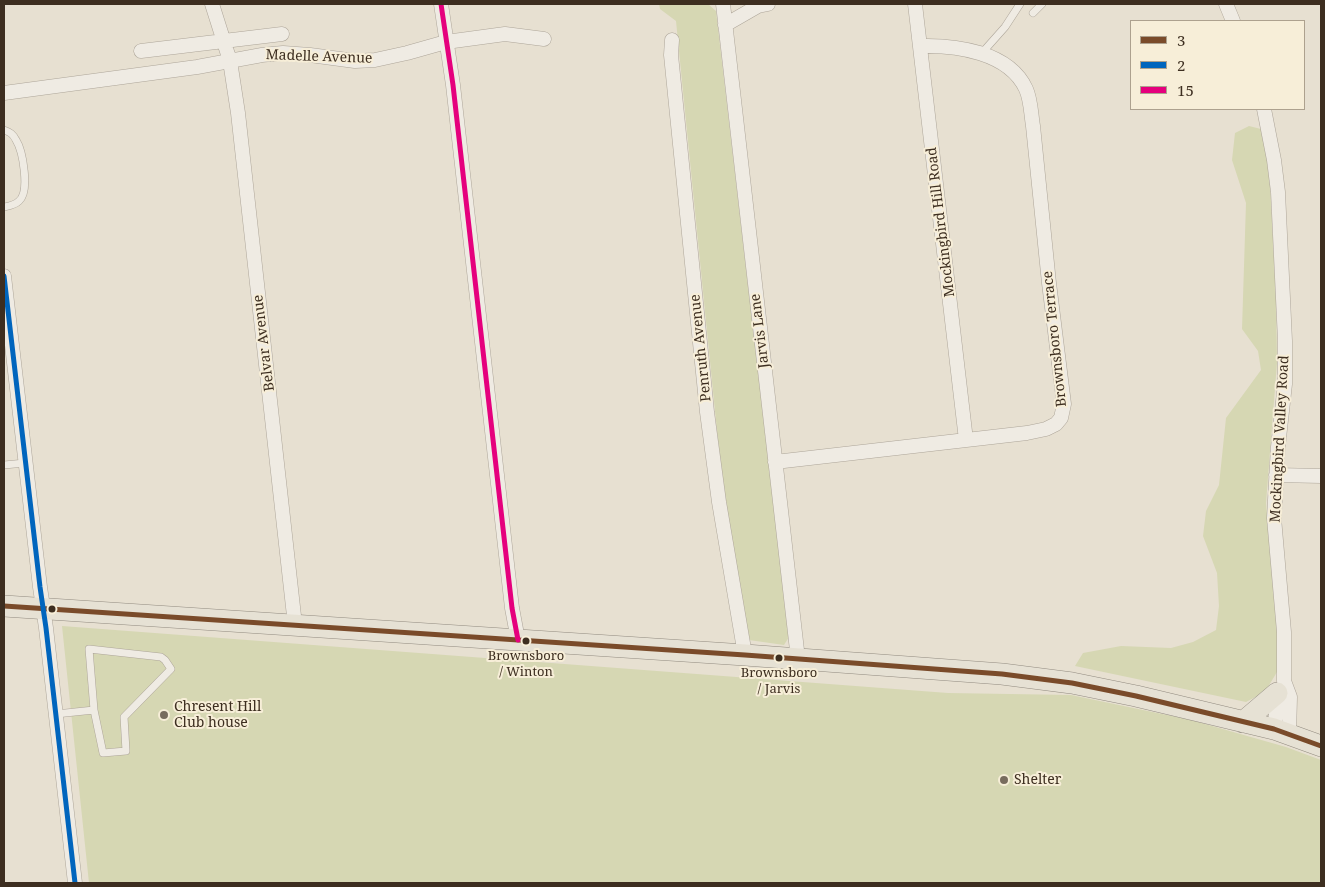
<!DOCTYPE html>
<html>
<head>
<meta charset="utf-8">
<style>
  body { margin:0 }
  #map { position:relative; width:1325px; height:887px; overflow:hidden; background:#e7e0d1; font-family:"Noto Serif",serif }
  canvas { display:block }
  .frame { position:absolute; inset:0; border:5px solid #3d2e20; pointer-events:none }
  .legend { position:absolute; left:1130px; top:20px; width:175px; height:90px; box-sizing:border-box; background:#f7eed8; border:1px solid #ada18e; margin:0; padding:6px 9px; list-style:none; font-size:15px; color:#3d2e20 }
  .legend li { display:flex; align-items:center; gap:10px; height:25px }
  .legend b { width:25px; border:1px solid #ada18e }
</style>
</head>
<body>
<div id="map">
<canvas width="1325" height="887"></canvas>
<div class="frame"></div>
<ul class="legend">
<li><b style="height:6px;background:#7a4b2a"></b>3</li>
<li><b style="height:6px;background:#0065bd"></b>2</li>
<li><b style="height:6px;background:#e5007d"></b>15</li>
</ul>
</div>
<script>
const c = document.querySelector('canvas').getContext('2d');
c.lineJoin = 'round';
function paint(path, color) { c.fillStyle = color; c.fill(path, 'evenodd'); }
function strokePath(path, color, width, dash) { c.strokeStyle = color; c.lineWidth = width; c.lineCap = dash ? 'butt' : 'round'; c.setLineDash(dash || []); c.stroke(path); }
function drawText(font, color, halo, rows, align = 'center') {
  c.font = font + ' "Noto Serif",serif'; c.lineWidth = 4; c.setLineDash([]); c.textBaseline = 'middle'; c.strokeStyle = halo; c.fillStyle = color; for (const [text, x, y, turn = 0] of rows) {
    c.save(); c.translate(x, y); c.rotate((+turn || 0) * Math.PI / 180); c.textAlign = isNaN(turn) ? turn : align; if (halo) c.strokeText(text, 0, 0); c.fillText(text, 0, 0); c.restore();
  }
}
const green = new Path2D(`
  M 659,4 L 708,4 L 716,11 L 789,637 L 784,645 L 749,640 L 722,481 L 676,21 L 660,9 Z
  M 1249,126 L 1261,129 L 1269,166 L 1276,293 L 1277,363 L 1266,503 L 1279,646 L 1277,672 L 1265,692 L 1246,702 L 1075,666 L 1083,653 L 1121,646 L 1171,648 L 1193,642 L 1216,630 L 1219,606 L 1217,573 L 1203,536 L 1206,511 L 1219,485 L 1226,418 L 1261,370 L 1258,351 L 1242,329 L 1246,203 L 1232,160 L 1235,133 Z
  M 62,626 L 948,693 L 1071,695 L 1191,720 L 1286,747 L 1321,760 L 1321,883 L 89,883 Z`);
const service = new Path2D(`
  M 1033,13 L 1042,4
  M 981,54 L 1005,27 L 1020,4
  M 4,130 C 10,132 13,134 16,140 C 23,151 30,192 19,201 C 15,205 9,206 4,207
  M 4,465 L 25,463
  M 56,714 L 94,710 L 89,649 L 161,657 L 165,660 L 171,669 L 124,717 L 126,751 L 103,753 L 94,710`);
const minor = new Path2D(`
  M 212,4 L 230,61 L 238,113 L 295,625
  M 441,4 L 453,85 L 512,608 L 518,640
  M 723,4 L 798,659
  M 915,4 L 966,440
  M 1226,4 L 1233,21
  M 725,25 L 758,6 L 768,4
  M 672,40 L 671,55 L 707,412 L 719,502 L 745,655
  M 141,51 L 282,34
  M 4,93 L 197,67 L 262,55 L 283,53 L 310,55 L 355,61 L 375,60 L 407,53 L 446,42 L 505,34 L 544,39
  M 1264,109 L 1274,160 L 1278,192 L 1285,341 L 1285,384 L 1278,447 L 1274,518 L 1284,632 L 1284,681 L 1290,697 L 1289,734
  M 4,276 L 40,587 L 46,628 L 75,883
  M 775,462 L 1027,433 L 1046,429 L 1056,424 L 1061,418 L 1064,404 L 1049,283 L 1033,126 C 1031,114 1031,100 1026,89 C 1009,52 956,45 921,46
  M 1276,475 L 1321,476
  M 1274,729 L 1279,691`);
const primary = new Path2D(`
  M 4,606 L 745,655 L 1002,674 L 1072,683 L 1136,696 L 1274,729 L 1321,746
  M 1243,722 L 1277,693`);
const bus1 = new Path2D(`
  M 4,606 L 745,655 L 1002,674 L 1072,683 L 1136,696 L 1274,729 L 1321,746`);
const bus2 = new Path2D(`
  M 4,276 L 40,587 L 46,628 L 75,883`);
const bus3 = new Path2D(`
  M 441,4 L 453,85 L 512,608 L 518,640`);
const markers = [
  [52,609,4.5,"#3d2e20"],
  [526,641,4.5,"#3d2e20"],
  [779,658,4.5,"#3d2e20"],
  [164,715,5,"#786c5e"],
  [1004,780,5,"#786c5e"]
];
const busNames = [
  ["Brownsboro",526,656],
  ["/ Winton",526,672],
  ["Brownsboro",779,673],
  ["/ Jarvis",779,689]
];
const streetNames = [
  ["Madelle Avenue",319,57,2],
  ["Mockingbird Hill Road",941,222,-97],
  ["Jarvis Lane",760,331,-97],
  ["Brownsboro Terrace",1055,339,-96],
  ["Belvar Avenue",264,343,-97],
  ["Penruth Avenue",701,348,-96],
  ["Mockingbird Valley Road",1280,439,-87]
];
const poiNames = [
  ["Chresent Hill",174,707],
  ["Club house",174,723],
  ["Shelter",1014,780]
];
paint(green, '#d6d7b3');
strokePath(service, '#ada599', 8);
strokePath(minor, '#ada599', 15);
strokePath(primary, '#928b80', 22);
strokePath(service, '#efebe3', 7);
strokePath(minor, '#efebe3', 14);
strokePath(primary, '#e6e1d4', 21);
strokePath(bus1, '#7a4b2a', 5);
strokePath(bus2, '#0065bd', 5);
strokePath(bus3, '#e5007d', 5);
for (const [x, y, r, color] of markers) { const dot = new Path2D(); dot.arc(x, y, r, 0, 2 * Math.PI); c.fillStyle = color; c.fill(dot); strokePath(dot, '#f7eed8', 2); }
drawText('13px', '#3d2e20', '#f7eed8', busNames);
drawText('14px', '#3d2e20', '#f7eed8', streetNames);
drawText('14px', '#3d2e20', '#f7eed8', poiNames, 'left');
</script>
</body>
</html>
